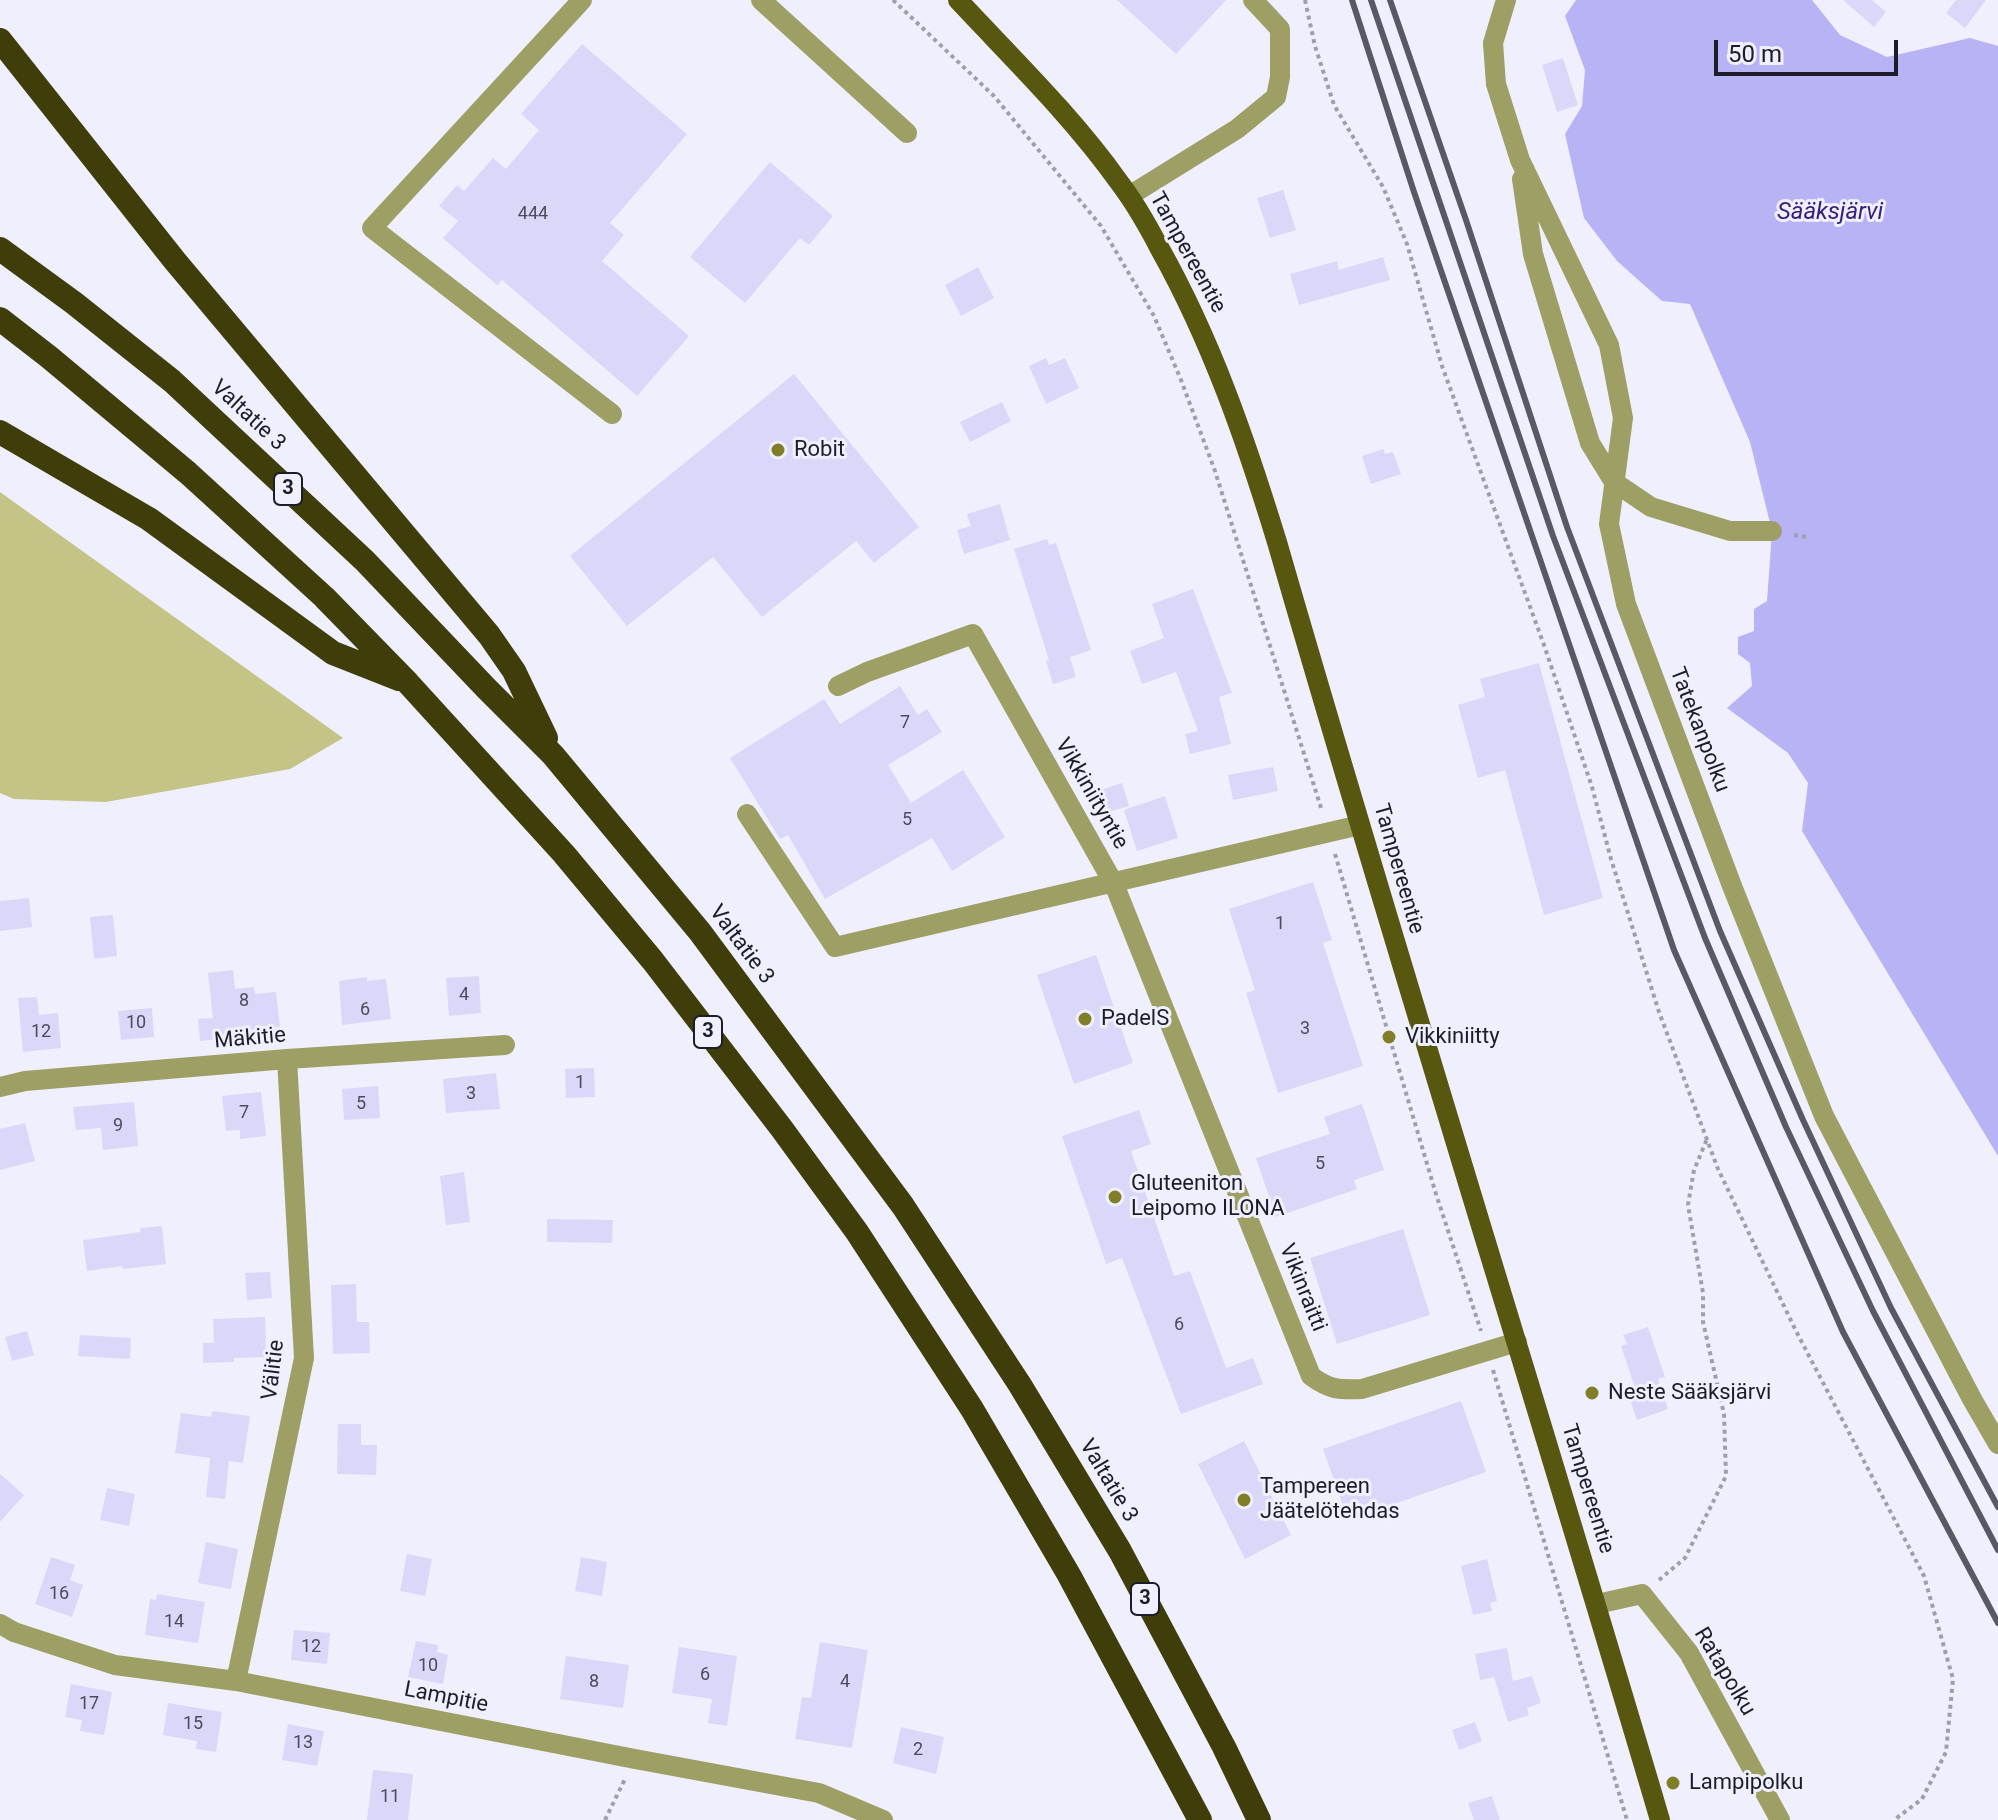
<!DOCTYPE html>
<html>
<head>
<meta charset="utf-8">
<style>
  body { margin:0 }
  #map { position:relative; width:1998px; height:1820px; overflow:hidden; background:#f0effe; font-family:Roboto,sans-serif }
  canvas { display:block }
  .scale { position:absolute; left:1714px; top:40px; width:184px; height:36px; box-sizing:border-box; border:4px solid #1d1c29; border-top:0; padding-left:10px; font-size:24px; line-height:28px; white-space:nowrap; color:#1d1c29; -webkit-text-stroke:6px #f0effe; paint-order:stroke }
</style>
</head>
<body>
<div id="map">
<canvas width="1998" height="1820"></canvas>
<div class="scale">50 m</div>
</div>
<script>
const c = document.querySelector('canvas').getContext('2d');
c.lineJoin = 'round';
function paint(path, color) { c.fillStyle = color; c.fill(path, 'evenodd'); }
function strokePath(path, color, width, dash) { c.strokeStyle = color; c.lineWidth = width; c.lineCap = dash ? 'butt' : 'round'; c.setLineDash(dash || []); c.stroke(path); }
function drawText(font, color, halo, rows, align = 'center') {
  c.font = font + ' Roboto,sans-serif'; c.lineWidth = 6; c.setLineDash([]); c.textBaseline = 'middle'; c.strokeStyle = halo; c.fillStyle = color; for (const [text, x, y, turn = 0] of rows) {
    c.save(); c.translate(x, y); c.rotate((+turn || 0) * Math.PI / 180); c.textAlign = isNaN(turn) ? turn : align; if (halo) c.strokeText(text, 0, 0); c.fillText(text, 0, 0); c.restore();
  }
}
const green = new Path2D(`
  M 0,492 L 343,738 L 290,769 L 106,802 L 14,799 L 0,793 Z`);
const water = new Path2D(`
  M 1576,0 L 1812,0 L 1840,35 L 1887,57 L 1970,38 L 1998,46 L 1998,1156 L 1802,831 L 1808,783 L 1788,753 L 1727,708 L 1752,686 L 1750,663 L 1738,654 L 1738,637 L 1754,631 L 1754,609 L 1767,601 L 1772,531 L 1750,442 L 1690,304 L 1662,301 L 1617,261 L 1584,218 L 1565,134 L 1582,106 L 1585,70 L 1565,16 Z`);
const building = new Path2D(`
  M 1117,0 L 1226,0 L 1176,54 Z
  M 1843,0 L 1872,0 L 1886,12 L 1874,27 Z
  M 1956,0 L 1986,0 L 1965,28 L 1946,13 Z
  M 582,44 L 687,134 L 610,223 L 624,235 L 602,261 L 689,336 L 637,396 L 502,280 L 497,285 L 443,238 L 458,221 L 439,206 L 457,185 L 464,191 L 493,158 L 506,169 L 539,130 L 521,114 Z
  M 1563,58 L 1578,105 L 1557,112 L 1542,65 Z
  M 770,162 L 833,216 L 809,245 L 800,238 L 745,303 L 690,257 Z
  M 1283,190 L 1296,230 L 1270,238 L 1257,198 Z
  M 1383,257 L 1390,280 L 1299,305 L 1290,274 L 1337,261 L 1339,270 Z
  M 978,267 L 994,298 L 961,316 L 945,285 Z
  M 1046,358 L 1049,365 L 1065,358 L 1079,388 L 1046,404 L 1029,366 Z
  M 794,374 L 919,527 L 874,563 L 856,541 L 762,617 L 713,557 L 627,626 L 570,556 Z
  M 1002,402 L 1011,421 L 970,442 L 960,422 Z
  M 1383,449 L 1385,454 L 1393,452 L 1401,474 L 1371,484 L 1362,456 Z
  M 1000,504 L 1010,540 L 964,554 L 957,530 L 971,526 L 967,514 Z
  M 1047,539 L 1049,545 L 1056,543 L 1091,650 L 1070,657 L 1076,677 L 1053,684 L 1046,661 L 1049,660 L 1014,549 Z
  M 1193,589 L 1232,693 L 1219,697 L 1231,744 L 1190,754 L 1185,734 L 1198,731 L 1176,672 L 1142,684 L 1130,651 L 1164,638 L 1152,604 Z
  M 1539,663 L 1603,898 L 1544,915 L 1505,770 L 1478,778 L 1458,705 L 1485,697 L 1480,679 Z
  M 900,686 L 918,715 L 927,709 L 942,732 L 888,765 L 911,803 L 963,770 L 1005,837 L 952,871 L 932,838 L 825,899 L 788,835 L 780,839 L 730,758 L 824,699 L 840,724 Z
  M 1273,767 L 1278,791 L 1233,800 L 1228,775 Z
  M 1122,783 L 1129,806 L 1108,812 L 1101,790 Z
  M 1165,796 L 1178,838 L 1137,851 L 1124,810 Z
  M 1313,882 L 1332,940 L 1323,943 L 1363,1066 L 1278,1093 L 1246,993 L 1255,990 L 1229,909 Z
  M 29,898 L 32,927 L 0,931 L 0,901 Z
  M 113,915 L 117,956 L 94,959 L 90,917 Z
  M 1096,955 L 1133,1063 L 1074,1084 L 1037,975 Z
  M 233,970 L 235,989 L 254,987 L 255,994 L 276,992 L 280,1027 L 224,1033 L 225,1038 L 200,1041 L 198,1019 L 213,1018 L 208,973 Z
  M 479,976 L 481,1013 L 449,1016 L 446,978 Z
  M 367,977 L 367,981 L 386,979 L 391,1019 L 342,1025 L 339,981 Z
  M 37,997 L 39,1015 L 58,1013 L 61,1048 L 23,1052 L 18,998 Z
  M 152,1008 L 154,1037 L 121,1040 L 118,1011 Z
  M 594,1068 L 595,1097 L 566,1098 L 565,1069 Z
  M 496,1073 L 500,1109 L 446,1113 L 443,1079 Z
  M 378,1086 L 380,1118 L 344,1120 L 342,1089 Z
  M 261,1092 L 266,1136 L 240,1139 L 240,1130 L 226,1131 L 222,1096 Z
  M 134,1102 L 138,1146 L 103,1150 L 101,1128 L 76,1130 L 73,1107 Z
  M 1362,1104 L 1384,1170 L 1354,1180 L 1357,1189 L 1276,1217 L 1256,1158 L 1330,1134 L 1324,1117 Z
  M 1139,1110 L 1151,1144 L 1131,1151 L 1174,1276 L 1190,1271 L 1226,1368 L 1253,1358 L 1263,1384 L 1181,1414 L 1122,1258 L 1106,1264 L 1062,1136 Z
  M 25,1123 L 35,1161 L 0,1170 L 0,1129 Z
  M 464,1172 L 470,1222 L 446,1225 L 440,1176 Z
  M 547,1219 L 613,1220 L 612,1243 L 547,1242 Z
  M 162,1226 L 166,1264 L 123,1269 L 122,1266 L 87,1271 L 83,1240 L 141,1232 L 140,1228 Z
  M 1403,1229 L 1430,1315 L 1337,1344 L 1310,1258 Z
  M 270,1272 L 272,1298 L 247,1300 L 245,1273 Z
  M 356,1284 L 357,1322 L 369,1322 L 370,1353 L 333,1354 L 331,1285 Z
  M 265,1317 L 266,1357 L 234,1358 L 234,1362 L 203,1363 L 203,1343 L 214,1343 L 213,1319 Z
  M 1648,1327 L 1665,1377 L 1658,1379 L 1668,1409 L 1637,1420 L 1626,1388 L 1634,1385 L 1621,1346 L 1627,1344 L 1623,1335 Z
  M 27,1331 L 34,1355 L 12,1361 L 5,1337 Z
  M 80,1335 L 131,1338 L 130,1359 L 78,1356 Z
  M 1461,1401 L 1486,1472 L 1348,1520 L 1323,1449 Z
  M 212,1411 L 250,1416 L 243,1463 L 229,1461 L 225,1499 L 206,1497 L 210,1458 L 175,1453 L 181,1413 L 211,1417 Z
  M 338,1424 L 361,1424 L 361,1445 L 377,1445 L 376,1475 L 337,1474 Z
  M 1244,1441 L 1291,1535 L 1245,1559 L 1198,1464 Z
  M 0,1474 L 24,1495 L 0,1522 Z
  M 107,1488 L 135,1494 L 129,1526 L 100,1520 Z
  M 206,1542 L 238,1549 L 231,1589 L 198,1583 Z
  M 407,1554 L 432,1559 L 425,1596 L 400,1591 Z
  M 51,1557 L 75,1565 L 70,1580 L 83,1585 L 72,1617 L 35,1604 Z
  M 581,1557 L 607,1562 L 602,1596 L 575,1591 Z
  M 1487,1559 L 1497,1601 L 1490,1603 L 1492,1611 L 1473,1615 L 1461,1566 Z
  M 157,1594 L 205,1602 L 198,1643 L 145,1635 L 150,1599 L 156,1600 Z
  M 294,1630 L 330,1633 L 327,1664 L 291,1660 Z
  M 416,1641 L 438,1645 L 437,1652 L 448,1655 L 443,1684 L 408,1677 Z
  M 820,1642 L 868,1650 L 852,1748 L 795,1739 L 802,1697 L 811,1698 Z
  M 679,1647 L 737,1656 L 727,1726 L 708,1723 L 712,1699 L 672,1693 Z
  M 1507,1648 L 1513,1681 L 1532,1676 L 1541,1703 L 1527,1708 L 1529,1715 L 1508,1722 L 1494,1677 L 1480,1680 L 1475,1654 Z
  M 566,1656 L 629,1665 L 623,1708 L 560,1699 Z
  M 71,1684 L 112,1692 L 104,1735 L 80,1731 L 82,1720 L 65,1717 Z
  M 168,1703 L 222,1712 L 216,1752 L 196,1749 L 197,1741 L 163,1735 Z
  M 1475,1722 L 1482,1741 L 1459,1750 L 1452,1730 Z
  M 288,1724 L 324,1731 L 317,1766 L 282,1760 Z
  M 901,1727 L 944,1737 L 936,1774 L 893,1763 Z
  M 373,1770 L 413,1774 L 408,1820 L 367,1820 Z
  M 1492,1796 L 1500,1820 L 1474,1820 L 1468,1803 Z`);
const path = new Path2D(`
  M 893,0 L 994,96 L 1101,226 L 1154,316 L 1181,380 L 1215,471 L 1322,811
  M 1305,0 L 1315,46 L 1334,105 L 1383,187 L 1407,244 L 1442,366 L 1544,645 L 1592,787 L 1611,859 L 1659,1012 L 1718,1169 L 1796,1331 L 1924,1576 L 1953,1679 L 1946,1752 L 1922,1799 L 1894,1820
  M 1794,535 L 1806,537
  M 1335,854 L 1436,1194 L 1481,1331
  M 1493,1370 L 1627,1820
  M 1659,1580 L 1685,1558 L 1726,1476 L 1724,1414 L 1703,1322 L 1703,1293 L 1688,1205 L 1694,1170 L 1707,1139
  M 605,1820 L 625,1779`);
const minor = new Path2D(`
  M 582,0 L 372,228 L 612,414
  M 761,0 L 907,133
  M 1506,0 L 1493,43 L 1496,84 L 1520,160 L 1609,345 L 1623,418 L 1609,524 L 1626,604 L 1732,886 L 1824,1116 L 1972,1399 L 1998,1444
  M 1522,179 L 1533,254 L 1590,443 L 1614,482 L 1651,507 L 1730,531 L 1772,531
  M 1129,196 L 1237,129 L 1276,97 L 1280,77 L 1280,29 L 1253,0
  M 838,686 L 867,672 L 973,634 L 1114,884 L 1311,1376 C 1330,1390 1339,1390 1362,1389 L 1517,1342
  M 747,814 L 835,947 L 1360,825
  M 0,1087 L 25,1081 L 287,1059 L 505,1045
  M 1597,1604 L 1642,1594 L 1689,1653 L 1780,1820
  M 0,1624 L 14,1632 L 115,1665 L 236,1681 L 635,1759 L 819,1793 L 883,1820
  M 236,1681 L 304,1358 L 287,1059`);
const major = new Path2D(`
  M 958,0 C 1013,59 1072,116 1119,182 C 1135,203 1148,226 1160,249 C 1212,342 1246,441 1277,542 C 1400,969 1534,1393 1660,1820`);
const highway = new Path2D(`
  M 0,40 L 175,261 L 489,635 L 514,671 L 546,738
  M 0,249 L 74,303 L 172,381 L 365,561 L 486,688 L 553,755 L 700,932 L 903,1206 L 1020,1385 L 1120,1551 L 1224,1747 L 1259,1820
  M 0,319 L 49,357 L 188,473 L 324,597 L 408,683 L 564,854 L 653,961 L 782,1129 L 857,1232 L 972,1409 L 1069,1575 L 1200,1820
  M 0,432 L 149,519 L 333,653 L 399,679`);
const rail = new Path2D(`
  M 1352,0 L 1414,192 L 1674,950 L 1843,1332 L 1998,1623
  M 1371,0 L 1553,536 L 1705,938 L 1786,1127 L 1873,1311 L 1998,1550
  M 1390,0 L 1466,220 L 1567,527 L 1720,931 L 1803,1120 L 1891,1308 L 1998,1507`);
const markers = [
  [778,450,8,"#807f27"],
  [1085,1019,8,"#807f27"],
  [1389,1037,8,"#807f27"],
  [1115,1197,8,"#807f27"],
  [1592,1393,8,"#807f27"],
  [1244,1500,8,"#807f27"],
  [1673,1783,8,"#807f27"]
];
const numberNames = [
  ["444",533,214],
  ["7",905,723],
  ["5",907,820],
  ["1",1280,924],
  ["4",464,995],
  ["8",244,1001],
  ["6",365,1010],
  ["10",136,1023],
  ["3",1305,1029],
  ["12",41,1032],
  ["1",580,1083],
  ["3",471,1094],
  ["5",361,1104],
  ["7",244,1113],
  ["9",118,1126],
  ["5",1320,1164],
  ["6",1179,1325],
  ["16",59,1594],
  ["14",174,1622],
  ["12",311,1647],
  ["10",428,1666],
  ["6",705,1675],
  ["8",594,1682],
  ["4",845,1682],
  ["17",89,1704],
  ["15",193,1724],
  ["13",303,1743],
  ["2",918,1750],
  ["11",390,1797]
];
const shields = [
  [288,489,28],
  [708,1032,28],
  [1145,1599,28]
];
const shieldNames = [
  ["3",288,489],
  ["3",708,1032],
  ["3",1145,1599]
];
const streetNames = [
  ["Tampereentie",1187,253,61],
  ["Valtatie 3",248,416,43],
  ["Tatekanpolku",1699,730,69],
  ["Vikkiniityntie",1091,794,60],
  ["Tampereentie",1398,869,74],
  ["Valtatie 3",741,945,53],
  ["Mäkitie",250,1039,-5],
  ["Vikinraitti",1302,1288,68],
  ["Välitie",274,1370,-83],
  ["Valtatie 3",1108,1481,59],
  ["Tampereentie",1587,1489,73],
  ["Ratapolku",1724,1672,59],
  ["Lampitie",446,1698,11]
];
const poiNames = [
  ["Robit",794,450],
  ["PadelS",1101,1019],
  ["Vikkiniitty",1405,1037],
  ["Gluteeniton",1131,1184],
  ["Leipomo ILONA",1131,1209],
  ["Neste Sääksjärvi",1608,1393],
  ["Tampereen",1260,1487],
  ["Jäätelötehdas",1260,1512],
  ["Lampipolku",1689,1783]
];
const waterNames = [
  ["Sääksjärvi",1830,213]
];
paint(green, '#c3c486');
paint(water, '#b8b3f5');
paint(building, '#d9d8f9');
strokePath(path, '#9f9ead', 4, [4, 4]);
strokePath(minor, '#9e9f64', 20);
strokePath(major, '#58570f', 20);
strokePath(highway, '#3f3e0a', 24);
strokePath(rail, '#595865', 6);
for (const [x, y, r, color] of markers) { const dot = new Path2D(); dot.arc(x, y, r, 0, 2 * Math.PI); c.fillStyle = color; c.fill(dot); strokePath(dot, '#f0effe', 3); }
drawText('18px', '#4c4b5d', null, numberNames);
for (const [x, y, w] of shields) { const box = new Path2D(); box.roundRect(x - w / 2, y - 16, w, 32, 6); c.fillStyle = '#f0effe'; c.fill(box); strokePath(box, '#1d1c29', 2); }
drawText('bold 20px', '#1d1c29', null, shieldNames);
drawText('22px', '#1d1c29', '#f0effe', streetNames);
drawText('22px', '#1d1c29', '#f0effe', poiNames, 'left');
drawText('italic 24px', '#361f7a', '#f0effe', waterNames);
</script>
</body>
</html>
